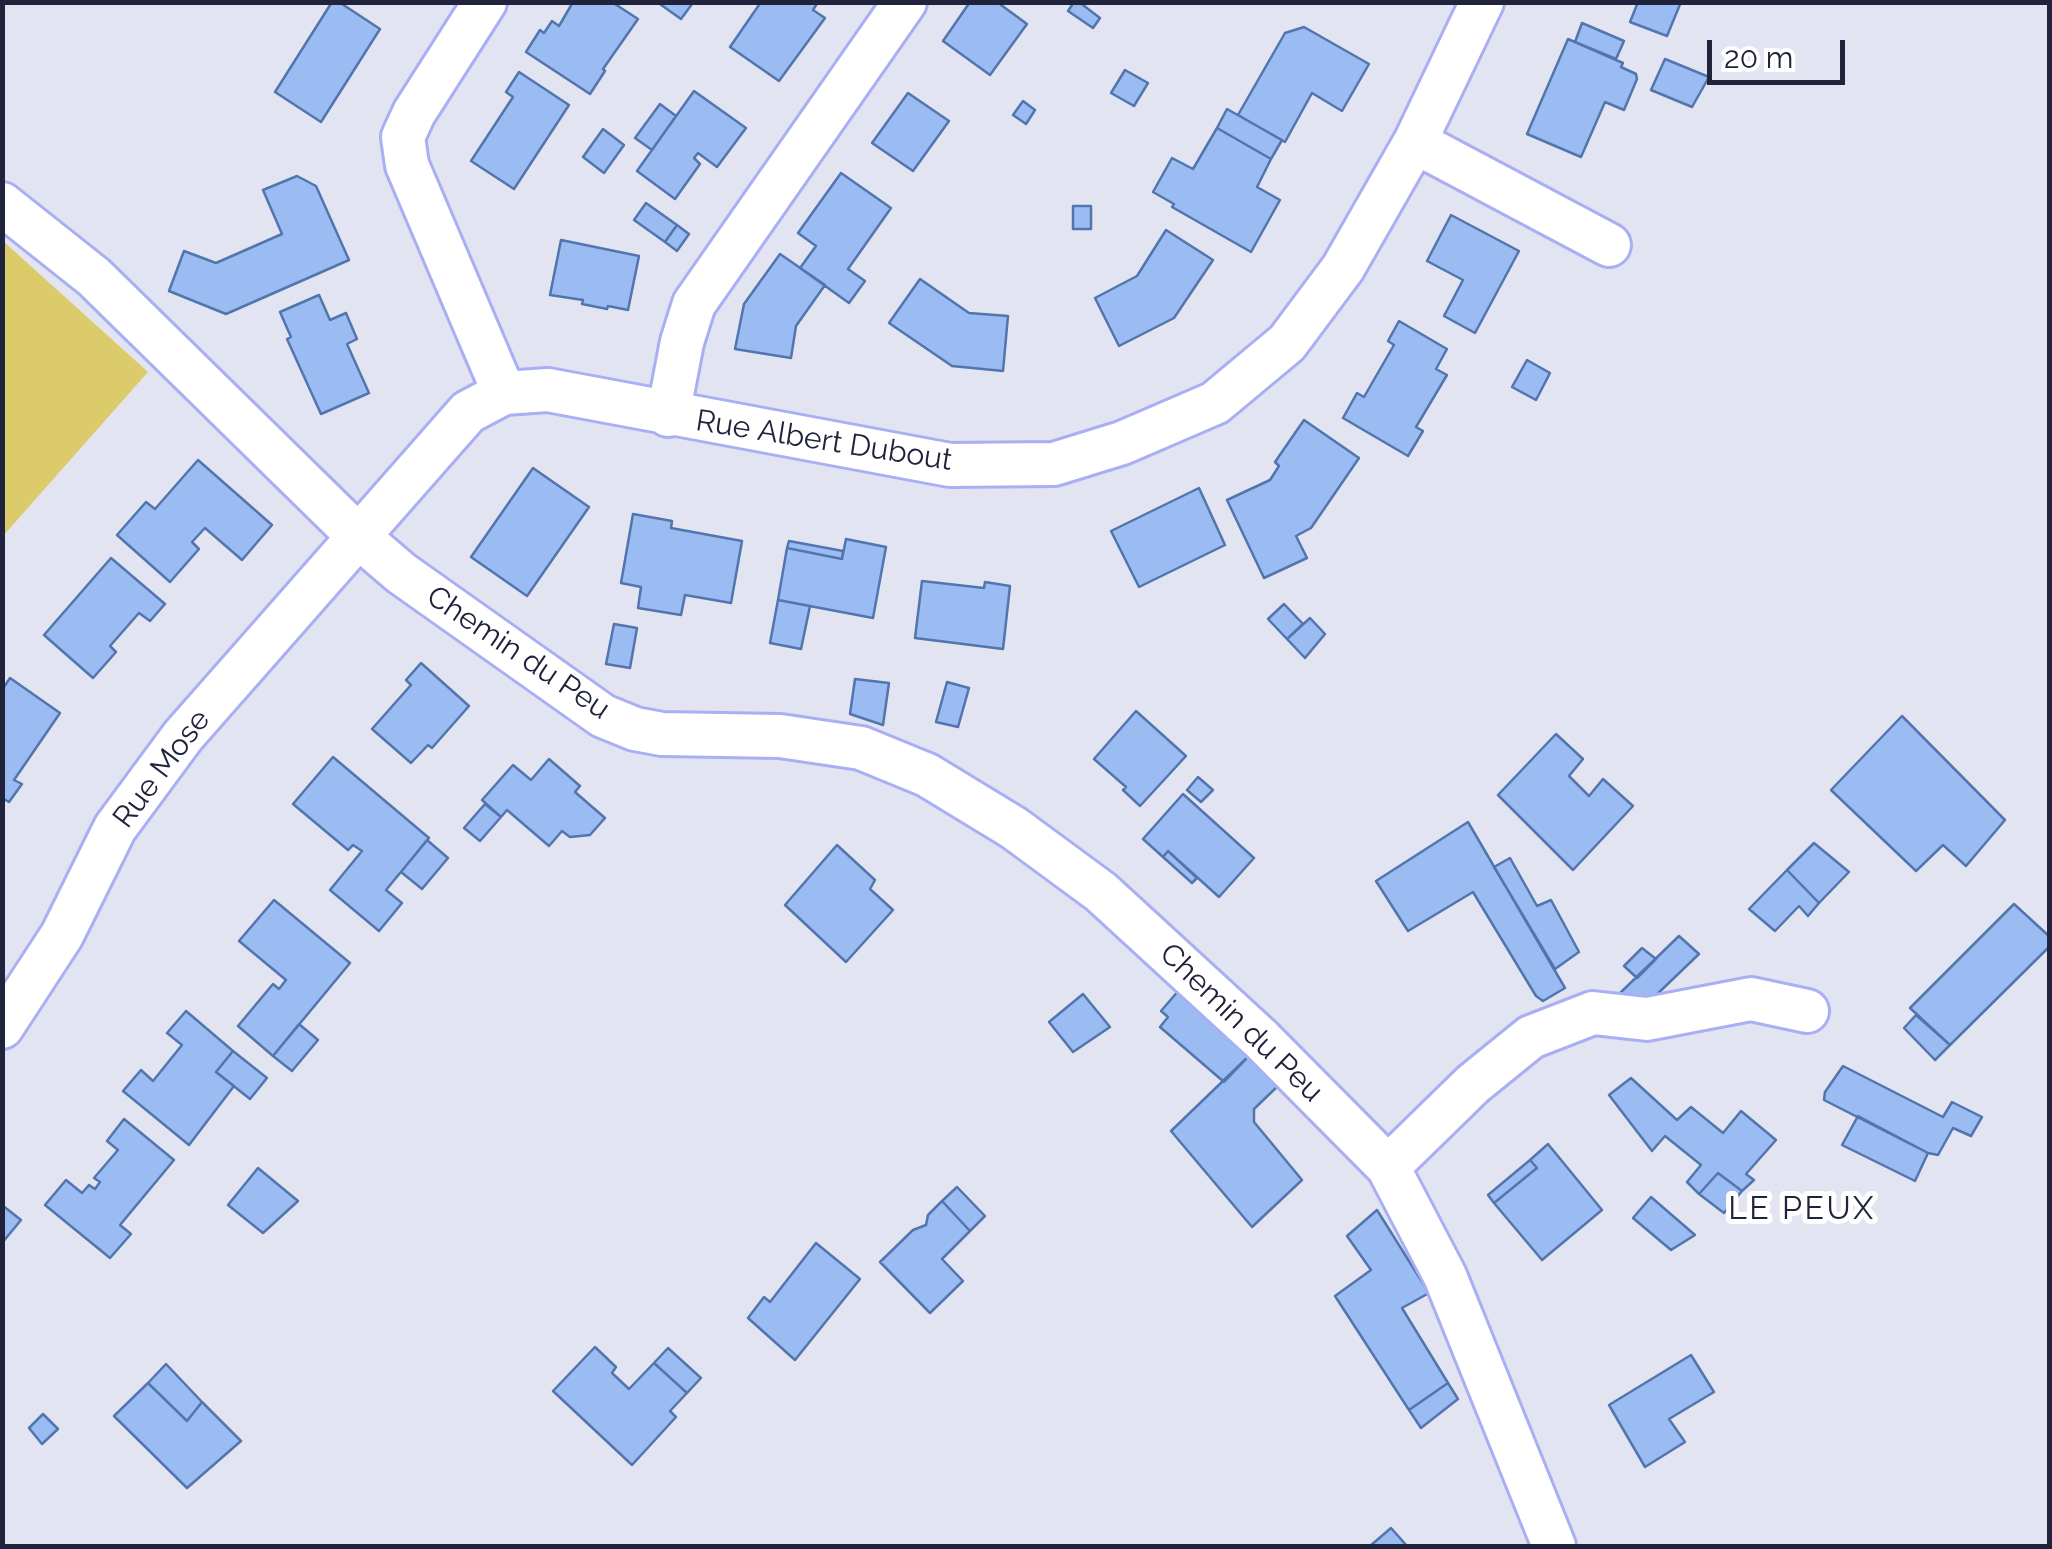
<!DOCTYPE html>
<html>
<head>
<meta charset="utf-8">
<style>
  body { margin:0 }
  #map { position:relative; width:2052px; height:1549px; overflow:hidden; background:#e2e4f2; font-family:Raleway,sans-serif }
  canvas { display:block }
  .frame { position:absolute; inset:0; border:5px solid #21233c; pointer-events:none }
  .scale { position:absolute; left:1707px; top:40px; width:138px; height:45px; box-sizing:border-box; border:5px solid #21233c; border-top:0; padding-left:12px; font-size:30px; line-height:35px; white-space:nowrap; color:#21233c; -webkit-text-stroke:8px #fff; paint-order:stroke }
</style>
</head>
<body>
<div id="map">
<canvas width="2052" height="1549"></canvas>
<div class="frame"></div>
<div class="scale">20 m</div>
</div>
<script>
const c = document.querySelector('canvas').getContext('2d');
c.lineJoin = 'round';
function paint(path, color) { c.fillStyle = color; c.fill(path, 'evenodd'); }
function strokePath(path, color, width, dash) { c.strokeStyle = color; c.lineWidth = width; c.lineCap = dash ? 'butt' : 'round'; c.setLineDash(dash || []); c.stroke(path); }
function drawText(font, color, halo, rows, align = 'center') {
  c.font = font + ' Raleway,sans-serif'; c.lineWidth = 10; c.setLineDash([]); c.textBaseline = 'middle'; c.strokeStyle = halo; c.fillStyle = color; for (const [text, x, y, turn = 0] of rows) {
    c.save(); c.translate(x, y); c.rotate((+turn || 0) * Math.PI / 180); c.textAlign = isNaN(turn) ? turn : align; if (halo) c.strokeText(text, 0, 0); c.fillText(text, 0, 0); c.restore();
  }
}
const green = new Path2D(`
  M 3,241 L 148,372 L 3,536 Z`);
const building = new Path2D(`
  M 332,2 L 339,2 L 380,29 L 321,122 L 275,92 Z
  M 573,2 L 612,2 L 638,19 L 603,69 L 605,71 L 590,94 L 526,52 L 540,30 L 544,33 L 552,21 L 559,26 Z
  M 657,2 L 690,2 L 692,4 L 681,19 Z
  M 761,2 L 818,2 L 813,10 L 825,18 L 779,81 L 730,47 Z
  M 970,2 L 997,2 L 1027,24 L 990,75 L 943,41 Z
  M 1074,2 L 1079,2 L 1100,18 L 1093,28 L 1068,11 Z
  M 1638,2 L 1681,2 L 1667,36 L 1630,22 Z
  M 1582,23 L 1624,41 L 1616,59 L 1575,42 Z
  M 1304,27 L 1369,64 L 1342,111 L 1312,93 L 1285,142 L 1238,115 L 1285,33 Z
  M 1568,39 L 1623,63 L 1621,67 L 1636,74 L 1637,79 L 1624,110 L 1605,102 L 1581,157 L 1527,134 Z
  M 1665,59 L 1709,77 L 1692,107 L 1651,90 Z
  M 1125,70 L 1148,83 L 1134,106 L 1111,93 Z
  M 519,72 L 569,105 L 514,189 L 471,161 L 513,97 L 506,92 Z
  M 694,91 L 746,128 L 717,167 L 698,153 L 694,158 L 700,164 L 675,199 L 637,171 Z
  M 908,93 L 949,121 L 913,171 L 872,143 Z
  M 1023,101 L 1035,110 L 1026,124 L 1013,115 Z
  M 660,104 L 676,116 L 652,150 L 635,138 Z
  M 1227,109 L 1282,140 L 1271,159 L 1217,128 Z
  M 1217,128 L 1271,159 L 1257,187 L 1280,200 L 1251,252 L 1172,207 L 1174,204 L 1153,192 L 1172,158 L 1193,169 Z
  M 603,129 L 624,145 L 604,173 L 583,157 Z
  M 841,173 L 891,208 L 848,269 L 865,281 L 849,303 L 800,268 L 816,246 L 798,233 Z
  M 297,176 L 316,186 L 349,260 L 226,314 L 169,291 L 184,251 L 216,263 L 282,234 L 263,190 Z
  M 646,203 L 677,225 L 665,242 L 634,220 Z
  M 1073,206 L 1091,206 L 1091,229 L 1073,229 Z
  M 1451,215 L 1519,251 L 1475,333 L 1444,316 L 1463,280 L 1427,261 Z
  M 677,225 L 689,234 L 677,251 L 665,242 Z
  M 1166,230 L 1213,260 L 1174,318 L 1119,346 L 1095,298 L 1137,276 Z
  M 561,240 L 639,256 L 628,310 L 608,306 L 607,309 L 582,304 L 583,300 L 550,295 Z
  M 780,254 L 825,285 L 796,326 L 791,358 L 735,349 L 744,304 Z
  M 920,279 L 969,313 L 1008,316 L 1003,371 L 952,366 L 889,323 Z
  M 319,295 L 330,320 L 346,313 L 357,339 L 347,344 L 369,393 L 321,414 L 287,339 L 291,337 L 280,312 Z
  M 1399,321 L 1447,349 L 1436,369 L 1447,375 L 1416,427 L 1423,431 L 1408,456 L 1343,418 L 1357,393 L 1364,397 L 1394,345 L 1388,341 Z
  M 1527,360 L 1550,373 L 1536,400 L 1512,387 Z
  M 1304,420 L 1359,458 L 1311,528 L 1296,536 L 1307,558 L 1264,578 L 1227,500 L 1270,480 L 1279,466 L 1275,462 Z
  M 198,460 L 272,525 L 242,560 L 205,528 L 192,542 L 199,549 L 170,582 L 117,535 L 146,502 L 155,509 Z
  M 533,468 L 589,507 L 527,596 L 471,557 Z
  M 1199,488 L 1225,545 L 1139,587 L 1111,531 Z
  M 633,514 L 672,521 L 671,528 L 742,541 L 731,603 L 685,595 L 681,615 L 638,608 L 641,587 L 621,583 Z
  M 846,539 L 886,547 L 873,618 L 778,600 L 787,548 L 842,559 Z
  M 789,541 L 843,551 L 842,559 L 787,548 Z
  M 111,558 L 165,604 L 150,621 L 139,613 L 110,646 L 116,652 L 93,678 L 44,635 Z
  M 922,581 L 984,588 L 985,582 L 1010,586 L 1003,649 L 915,638 Z
  M 778,600 L 810,606 L 801,649 L 770,643 Z
  M 1284,604 L 1303,624 L 1287,639 L 1268,619 Z
  M 1310,618 L 1325,634 L 1305,658 L 1287,639 Z
  M 614,624 L 637,628 L 630,668 L 606,664 Z
  M 421,663 L 469,706 L 432,748 L 428,745 L 411,763 L 372,729 L 411,685 L 406,680 Z
  M 10,678 L 60,713 L 14,780 L 22,784 L 9,802 L 2,798 L 2,690 Z
  M 855,679 L 889,683 L 883,725 L 850,714 Z
  M 947,682 L 969,688 L 958,727 L 936,722 Z
  M 1136,711 L 1186,756 L 1140,806 L 1123,790 L 1126,787 L 1094,759 Z
  M 1902,716 L 2005,820 L 1966,866 L 1943,845 L 1916,871 L 1831,790 Z
  M 1556,734 L 1583,759 L 1569,776 L 1589,796 L 1603,779 L 1633,806 L 1573,870 L 1498,795 Z
  M 333,757 L 429,838 L 386,890 L 402,903 L 379,931 L 330,890 L 362,851 L 353,845 L 348,850 L 293,804 Z
  M 549,759 L 580,786 L 575,792 L 605,818 L 590,835 L 570,837 L 562,831 L 549,846 L 507,810 L 501,817 L 482,800 L 513,765 L 531,780 Z
  M 1198,777 L 1213,790 L 1201,802 L 1187,790 Z
  M 1183,794 L 1254,858 L 1219,897 L 1168,851 L 1163,857 L 1143,839 Z
  M 485,804 L 501,817 L 480,841 L 464,828 Z
  M 1468,822 L 1565,988 L 1543,1001 L 1536,996 L 1473,892 L 1408,931 L 1376,881 Z
  M 427,840 L 448,858 L 422,889 L 401,872 Z
  M 1814,843 L 1849,872 L 1819,903 L 1787,870 Z
  M 837,845 L 875,880 L 870,889 L 893,910 L 846,962 L 785,905 Z
  M 1168,851 L 1197,878 L 1192,883 L 1163,857 Z
  M 1510,858 L 1537,906 L 1551,900 L 1579,952 L 1555,969 L 1494,867 Z
  M 1787,870 L 1819,903 L 1808,916 L 1799,906 L 1775,931 L 1749,909 Z
  M 274,900 L 350,963 L 273,1056 L 238,1026 L 273,984 L 279,989 L 286,980 L 239,941 Z
  M 2014,904 L 2050,937 L 2050,946 L 1950,1045 L 1910,1008 Z
  M 1679,936 L 1699,954 L 1650,1001 L 1618,995 Z
  M 1642,948 L 1656,959 L 1637,978 L 1624,966 Z
  M 1180,989 L 1251,1054 L 1224,1082 L 1160,1027 L 1168,1017 L 1161,1011 Z
  M 1083,994 L 1110,1027 L 1073,1052 L 1049,1022 Z
  M 186,1011 L 233,1051 L 216,1072 L 234,1086 L 189,1145 L 123,1091 L 141,1070 L 153,1081 L 182,1045 L 167,1033 Z
  M 1916,1015 L 1950,1045 L 1935,1060 L 1904,1028 Z
  M 299,1024 L 318,1040 L 292,1071 L 273,1056 Z
  M 233,1051 L 267,1078 L 250,1099 L 216,1072 Z
  M 1251,1054 L 1281,1083 L 1254,1109 L 1254,1122 L 1302,1180 L 1252,1227 L 1171,1131 Z
  M 1843,1066 L 1943,1117 L 1952,1102 L 1982,1117 L 1971,1136 L 1953,1128 L 1938,1155 L 1928,1153 L 1824,1100 L 1825,1092 Z
  M 1631,1078 L 1677,1120 L 1691,1107 L 1723,1133 L 1741,1111 L 1776,1140 L 1746,1174 L 1754,1180 L 1742,1191 L 1718,1173 L 1699,1194 L 1687,1182 L 1701,1165 L 1665,1136 L 1652,1151 L 1609,1095 Z
  M 1858,1116 L 1928,1153 L 1915,1181 L 1842,1145 Z
  M 124,1119 L 174,1160 L 120,1225 L 131,1234 L 110,1258 L 45,1205 L 66,1180 L 82,1193 L 89,1185 L 95,1189 L 100,1182 L 94,1178 L 118,1150 L 107,1141 Z
  M 1548,1144 L 1602,1210 L 1542,1260 L 1494,1203 L 1537,1168 L 1530,1160 Z
  M 1530,1160 L 1537,1168 L 1494,1203 L 1488,1195 Z
  M 258,1168 L 298,1201 L 263,1233 L 228,1205 Z
  M 1718,1173 L 1742,1191 L 1724,1213 L 1699,1194 Z
  M 957,1187 L 985,1216 L 970,1231 L 942,1201 Z
  M 1651,1197 L 1695,1235 L 1671,1250 L 1633,1218 Z
  M 942,1201 L 970,1231 L 942,1259 L 963,1281 L 930,1313 L 880,1262 L 913,1230 L 926,1225 L 928,1215 Z
  M 2,1205 L 21,1220 L 2,1243 Z
  M 1377,1210 L 1429,1293 L 1402,1308 L 1448,1383 L 1409,1410 L 1335,1296 L 1371,1270 L 1347,1236 Z
  M 816,1243 L 860,1279 L 795,1360 L 748,1318 L 764,1297 L 770,1302 Z
  M 595,1347 L 616,1367 L 612,1373 L 629,1389 L 654,1363 L 687,1393 L 670,1411 L 676,1417 L 632,1465 L 553,1391 Z
  M 668,1348 L 701,1378 L 687,1393 L 654,1363 Z
  M 1691,1355 L 1714,1392 L 1669,1419 L 1685,1442 L 1645,1467 L 1609,1405 Z
  M 166,1364 L 202,1402 L 187,1421 L 148,1383 Z
  M 148,1383 L 187,1421 L 202,1402 L 241,1441 L 187,1488 L 114,1416 Z
  M 1448,1383 L 1458,1399 L 1421,1428 L 1409,1410 Z
  M 43,1414 L 58,1429 L 42,1444 L 29,1428 Z
  M 1391,1528 L 1407,1546 L 1370,1546 Z`);
const minor = new Path2D(`
  M 485,2 L 414,113 L 403,137 L 407,165 L 504,393
  M 1415,142 L 1609,245
  M 2,204 L 94,277 L 359,537 L 401,573 L 603,716 L 635,729 L 662,734 L 780,736 L 861,748 L 927,775 L 1014,828 L 1101,892 L 1261,1039 L 1388,1167 L 1445,1276 L 1554,1546
  M 668,415 L 682,342 L 694,304 L 905,2
  M 2,1027 L 62,935 L 115,828 L 183,736 L 468,412 L 504,393 L 548,390 L 950,465 L 1054,464 L 1122,443 L 1215,403 L 1287,343 L 1343,268 L 1415,142 L 1482,2
  M 1388,1167 L 1473,1084 L 1531,1037 L 1593,1013 L 1647,1019 L 1751,999 L 1807,1011`);
const streetNames = [
  ["Rue Albert Dubout",824,441,9],
  ["Chemin du Peu",518,653,34],
  ["Rue Mose",162,769,-53],
  ["Chemin du Peu",1241,1023,44]
];
const neighbourhoodNames = [
  ["LE PEUX",1802,1209]
];
paint(green, '#dccb6b');
paint(building, '#9abcf2');
strokePath(building, '#5275ad', 2.5);
strokePath(minor, '#a8aff2', 48);
strokePath(minor, '#fff', 42);
drawText('30px', '#21233c', '#fff', streetNames);
c.letterSpacing = '2.5px';
drawText('32px', '#21233c', '#fff', neighbourhoodNames);
c.letterSpacing = '0px';
</script>
</body>
</html>
